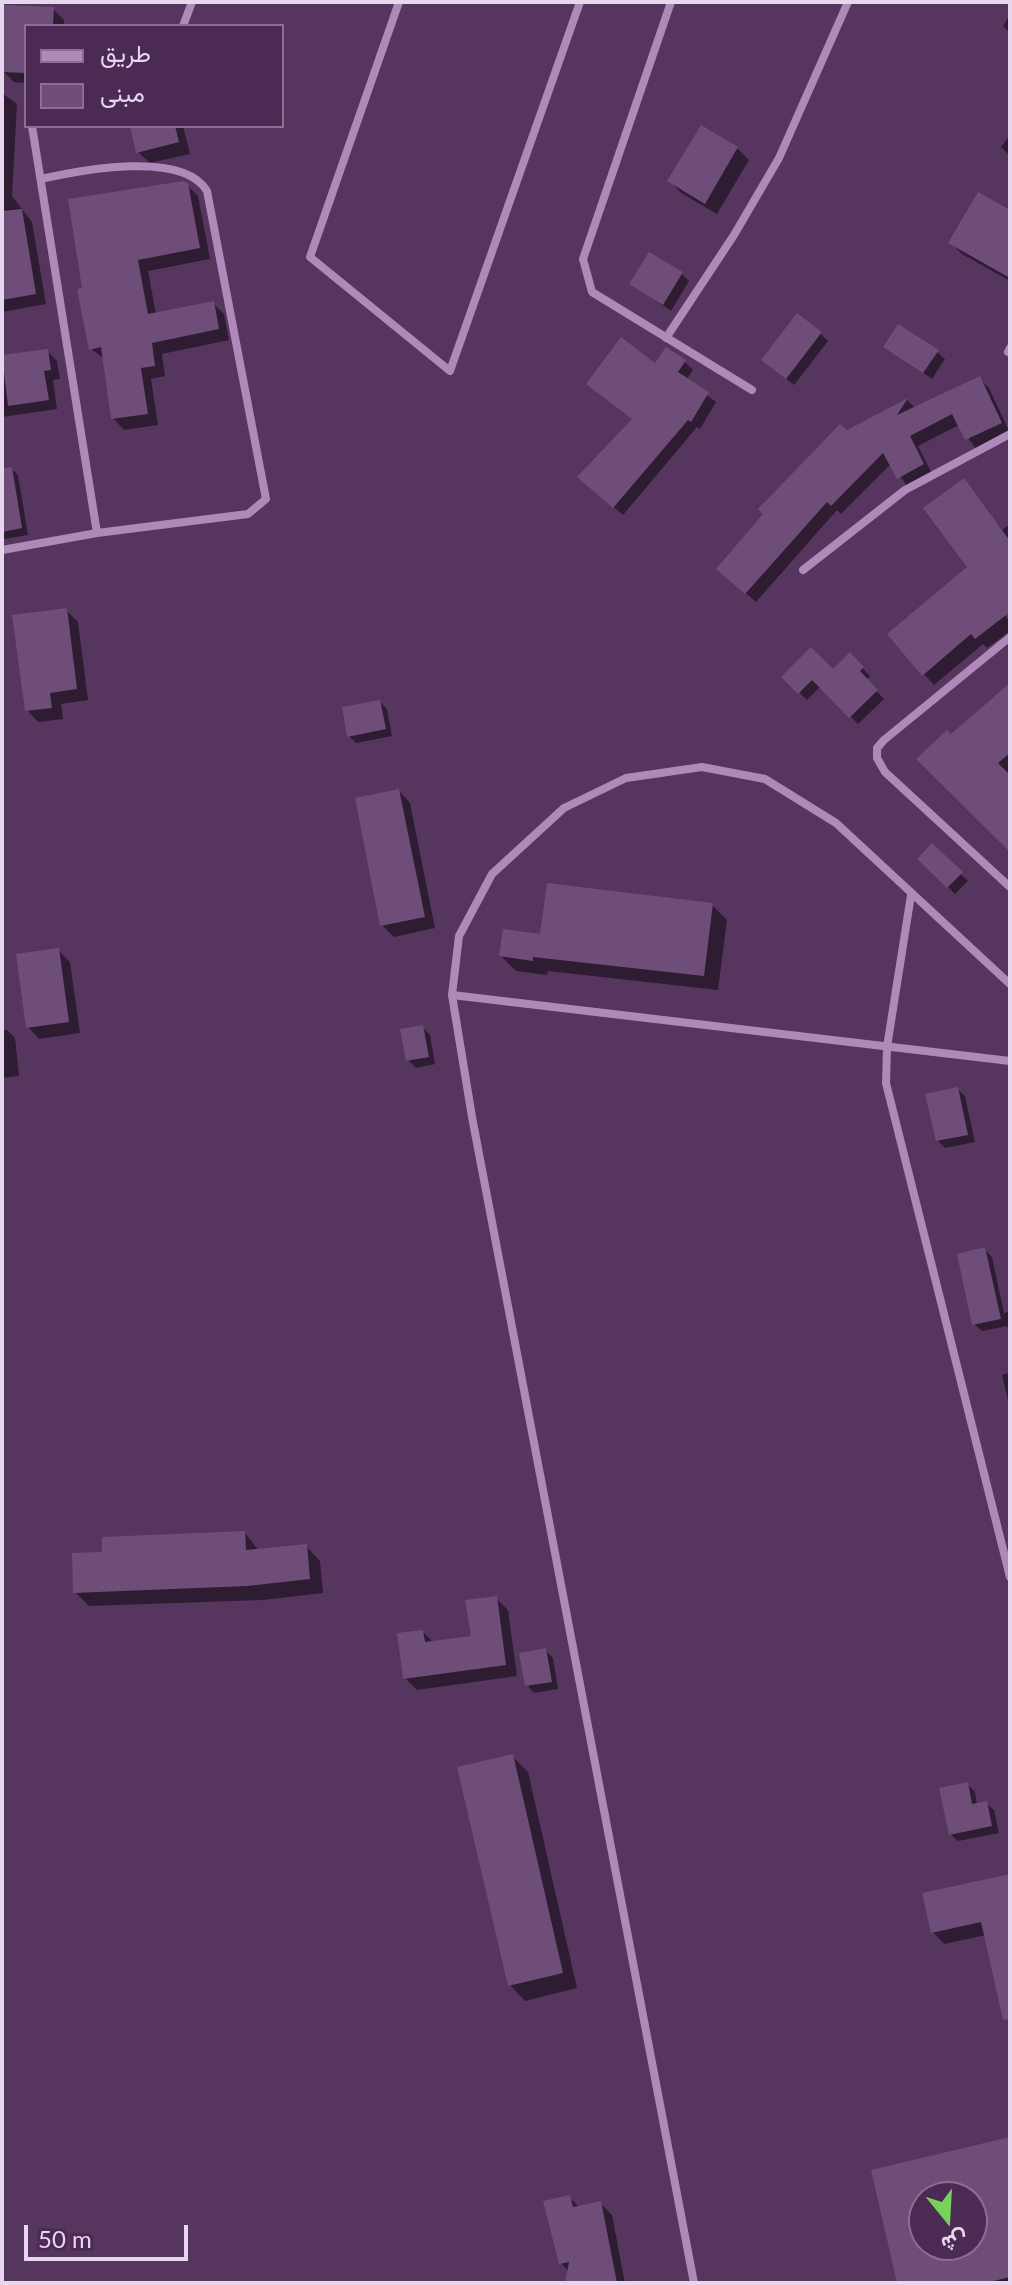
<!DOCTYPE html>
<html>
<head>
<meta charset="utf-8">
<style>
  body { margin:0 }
  #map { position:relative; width:1012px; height:2285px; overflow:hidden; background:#56365f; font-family:Lato,Vazirmatn,sans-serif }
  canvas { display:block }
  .frame { position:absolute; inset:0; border:4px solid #e8d5ee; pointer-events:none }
  .legend { position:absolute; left:24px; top:24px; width:260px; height:104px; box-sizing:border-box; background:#4b2b53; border:2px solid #8a6f91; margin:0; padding:10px 14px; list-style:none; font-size:24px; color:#e8d5ee }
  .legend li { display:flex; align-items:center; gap:16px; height:40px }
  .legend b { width:40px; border:2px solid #8a6f91 }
  .north { position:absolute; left:908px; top:2181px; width:80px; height:80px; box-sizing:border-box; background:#4b2b53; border:2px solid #8a6f91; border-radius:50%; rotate:162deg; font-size:22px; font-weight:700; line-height:32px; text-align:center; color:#e8d5ee }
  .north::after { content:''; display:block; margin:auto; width:28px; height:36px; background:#77d259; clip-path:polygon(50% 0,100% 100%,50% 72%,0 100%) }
  .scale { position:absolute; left:24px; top:2225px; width:164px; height:36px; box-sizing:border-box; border:4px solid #e8d5ee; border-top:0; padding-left:10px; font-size:24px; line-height:28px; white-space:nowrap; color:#e8d5ee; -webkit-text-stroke:6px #4b2b53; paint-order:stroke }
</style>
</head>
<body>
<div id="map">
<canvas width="1012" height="2285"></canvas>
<div class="frame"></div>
<ul class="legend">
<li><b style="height:10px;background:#ae8ab8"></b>طريق</li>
<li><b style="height:22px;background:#6e4d78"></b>مبنى</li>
</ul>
<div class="north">ش</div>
<div class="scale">50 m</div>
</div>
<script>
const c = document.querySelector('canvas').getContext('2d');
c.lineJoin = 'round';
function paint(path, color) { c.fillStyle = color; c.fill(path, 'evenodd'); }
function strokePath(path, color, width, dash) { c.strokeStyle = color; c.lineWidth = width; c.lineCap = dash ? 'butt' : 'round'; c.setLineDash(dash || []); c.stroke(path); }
const shadow = new Path2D(`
  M 2,7 L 53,9 L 64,20 L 64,26 L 26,26 L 26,83 L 14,82 L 3,71 Z
  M 1010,15 L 1010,33 L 1003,26 Z
  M 2,93 L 17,104 L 12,196 L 32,222 L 46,304 L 2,312 Z
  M 132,126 L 183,126 L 190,154 L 150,163 L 138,152 Z
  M 1010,135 L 1010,156 L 1001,147 Z
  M 737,148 L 749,160 L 717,214 L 681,193 L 670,181 Z
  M 187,185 L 198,196 L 210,259 L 148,271 L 156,314 L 213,303 L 224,314 L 229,340 L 162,354 L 165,376 L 151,379 L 158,425 L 124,430 L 113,418 L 105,359 L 91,349 L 79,291 Z
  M 1010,212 L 1010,281 L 962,254 L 951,243 Z
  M 682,274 L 689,281 L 671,311 L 632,284 Z
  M 821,334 L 828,341 L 794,385 L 771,367 Z
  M 886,347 L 937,352 L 945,359 L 932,379 Z
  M 47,351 L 57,361 L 60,379 L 53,380 L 57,409 L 2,417 L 2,357 Z
  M 685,362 L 693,370 L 686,380 L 716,402 L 700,429 L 697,427 L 623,515 L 588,485 L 634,420 L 588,384 Z
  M 979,378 L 989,388 L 1010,433 L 976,449 L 959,425 L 918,446 L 932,474 L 908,487 L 891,464 L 841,514 L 837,510 L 756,602 L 728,578 L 846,433 L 907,400 L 915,408 Z
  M 11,468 L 18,475 L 28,535 L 5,539 L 2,536 L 2,469 Z
  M 963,481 L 1002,530 L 1010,524 L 1010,611 L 1005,615 L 1010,622 L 1010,631 L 987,648 L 983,644 L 934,685 L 924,674 L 969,567 Z
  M 66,610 L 78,622 L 88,700 L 61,704 L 63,719 L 38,722 L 27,710 Z
  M 850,655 L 870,676 L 866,680 L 884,699 L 858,724 L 821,686 L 807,700 L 784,677 L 833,671 Z
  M 1010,686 L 1010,849 L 951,737 Z
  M 380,702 L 387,709 L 392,736 L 356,743 L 349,736 Z
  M 399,791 L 410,803 L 435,928 L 394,937 L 382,925 Z
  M 932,846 L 968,881 L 955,894 L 920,859 Z
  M 712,905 L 727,920 L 718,990 L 548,971 L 547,975 L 516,971 L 501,956 L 542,936 Z
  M 58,950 L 70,962 L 80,1033 L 39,1039 L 28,1027 Z
  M 422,1027 L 430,1035 L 435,1064 L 416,1068 L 408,1060 Z
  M 7,1030 L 15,1038 L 19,1076 L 2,1078 L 2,1031 Z
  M 957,1089 L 965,1096 L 975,1142 L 945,1148 L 937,1140 Z
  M 984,1249 L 992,1257 L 1004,1313 L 1010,1311 L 1010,1335 L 1007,1326 L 982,1331 L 974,1324 Z
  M 1010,1373 L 1010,1409 L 1002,1375 Z
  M 245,1533 L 259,1551 L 306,1546 L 320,1561 L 323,1593 L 263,1600 L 89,1606 L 75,1592 L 105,1554 Z
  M 496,1598 L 508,1610 L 517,1676 L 417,1690 L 405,1678 L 423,1632 L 434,1643 L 473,1638 Z
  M 546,1651 L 553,1658 L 558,1689 L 534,1693 L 527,1685 Z
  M 512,1756 L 528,1772 L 577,1988 L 525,2001 L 510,1985 Z
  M 967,1784 L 975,1792 L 977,1805 L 986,1803 L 994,1810 L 999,1833 L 958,1841 L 950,1834 Z
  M 1010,1876 L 1010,2007 L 986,1935 L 944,1944 L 933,1932 Z
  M 1010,2139 L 1010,2283 L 899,2283 L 874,2171 ZM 924,2197 L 972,2197 L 972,2245 L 924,2245 Z
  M 569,2197 L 580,2208 L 600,2203 L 612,2215 L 625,2283 L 567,2283 L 569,2272 L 561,2263 Z`);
const building = new Path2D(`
  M 4,5 L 54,7 L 53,26 L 26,26 L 26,73 L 2,72 Z
  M 701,125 L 738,147 L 705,204 L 667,181 Z
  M 130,126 L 175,126 L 179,142 L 136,153 Z
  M 183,181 L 188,183 L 200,248 L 138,260 L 148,314 L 214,301 L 219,329 L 152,343 L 155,366 L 141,368 L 148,414 L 111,419 L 101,347 L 89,350 L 77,289 L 82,288 L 68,199 Z
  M 978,192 L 1010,210 L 1010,278 L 948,243 Z
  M 22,209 L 36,294 L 2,300 L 2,211 Z
  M 649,252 L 683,272 L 663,305 L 629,284 Z
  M 797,313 L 822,332 L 786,379 L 761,360 Z
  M 898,324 L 939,350 L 923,373 L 883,347 Z
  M 621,337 L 655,363 L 666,347 L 686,360 L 678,372 L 709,392 L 691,422 L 688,420 L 613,508 L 577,477 L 632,419 L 586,384 Z
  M 48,349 L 51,370 L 44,371 L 49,400 L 8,406 L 2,355 Z
  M 980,376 L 1002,423 L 965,440 L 952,414 L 910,436 L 924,464 L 897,479 L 883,453 L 831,506 L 827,502 L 745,594 L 716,569 L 763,514 L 758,509 L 840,424 L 847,430 L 908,398 L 897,415 Z
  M 12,467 L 22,528 L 2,532 L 2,468 Z
  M 964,478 L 1010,541 L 1010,612 L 975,639 L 971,634 L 922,676 L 887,634 L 967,567 L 923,508 Z
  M 67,608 L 77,689 L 50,693 L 52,708 L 25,711 L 12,615 Z
  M 811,647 L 833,669 L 850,652 L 864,667 L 860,671 L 878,690 L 849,718 L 812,680 L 798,694 L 781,677 Z
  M 1010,683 L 1010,753 L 998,763 L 1010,775 L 1010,852 L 916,759 L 947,730 L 951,734 Z
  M 380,700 L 386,729 L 347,737 L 342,707 Z
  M 399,789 L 425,917 L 380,926 L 355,798 Z
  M 932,843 L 963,872 L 947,888 L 917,859 Z
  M 547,883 L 713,903 L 704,976 L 533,957 L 533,961 L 499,956 L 503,929 L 540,934 Z
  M 59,948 L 69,1022 L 26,1028 L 16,954 Z
  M 423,1025 L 429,1057 L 406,1061 L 400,1029 Z
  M 958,1087 L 968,1135 L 936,1141 L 925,1094 Z
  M 985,1247 L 1001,1319 L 972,1325 L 957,1254 Z
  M 245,1531 L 246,1550 L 307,1544 L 310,1579 L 247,1586 L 73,1593 L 72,1553 L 102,1552 L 102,1537 Z
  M 497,1596 L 506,1665 L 403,1679 L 397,1633 L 423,1630 L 425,1642 L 471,1636 L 465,1600 Z
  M 546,1648 L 552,1682 L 525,1686 L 519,1653 Z
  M 513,1754 L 563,1973 L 508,1986 L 457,1767 Z
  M 968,1782 L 972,1804 L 987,1801 L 992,1826 L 949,1835 L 939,1788 Z
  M 1010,1874 L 1010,2019 L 1003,2020 L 981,1922 L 931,1933 L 922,1893 Z
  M 1010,2137 L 1010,2277 L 985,2283 L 897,2283 L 871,2170 ZM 924,2197 L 972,2197 L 972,2245 L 924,2245 Z
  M 570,2195 L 573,2207 L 601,2201 L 617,2283 L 565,2283 L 569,2262 L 559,2264 L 543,2201 Z`);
const street = new Path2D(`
  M 399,2 L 310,257 L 450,371 L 580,2
  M 671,2 L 583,259 L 592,292 L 752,390
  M 183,26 L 192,2
  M 32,126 L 97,533
  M 666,338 L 734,235 L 779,158 L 848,2
  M 1008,352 L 1010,348
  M 2,550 L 97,533 L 248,514 L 266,499 L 207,191 C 183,150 81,170 41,179
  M 803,570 L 905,490 L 1010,434
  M 1010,637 L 884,740 L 877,748 L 877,758 L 885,772 L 1010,887
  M 911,895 L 887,1047 L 886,1083 L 1010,1577
  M 452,995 L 1010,1061
  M 694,2283 L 472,1117 L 452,995 L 459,936 L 492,874 L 564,808 L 626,778 L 702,767 L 765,779 L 836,823 L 1010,984`);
paint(shadow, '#0007');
paint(building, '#6e4d78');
strokePath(street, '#ae8ab8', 8);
</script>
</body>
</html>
